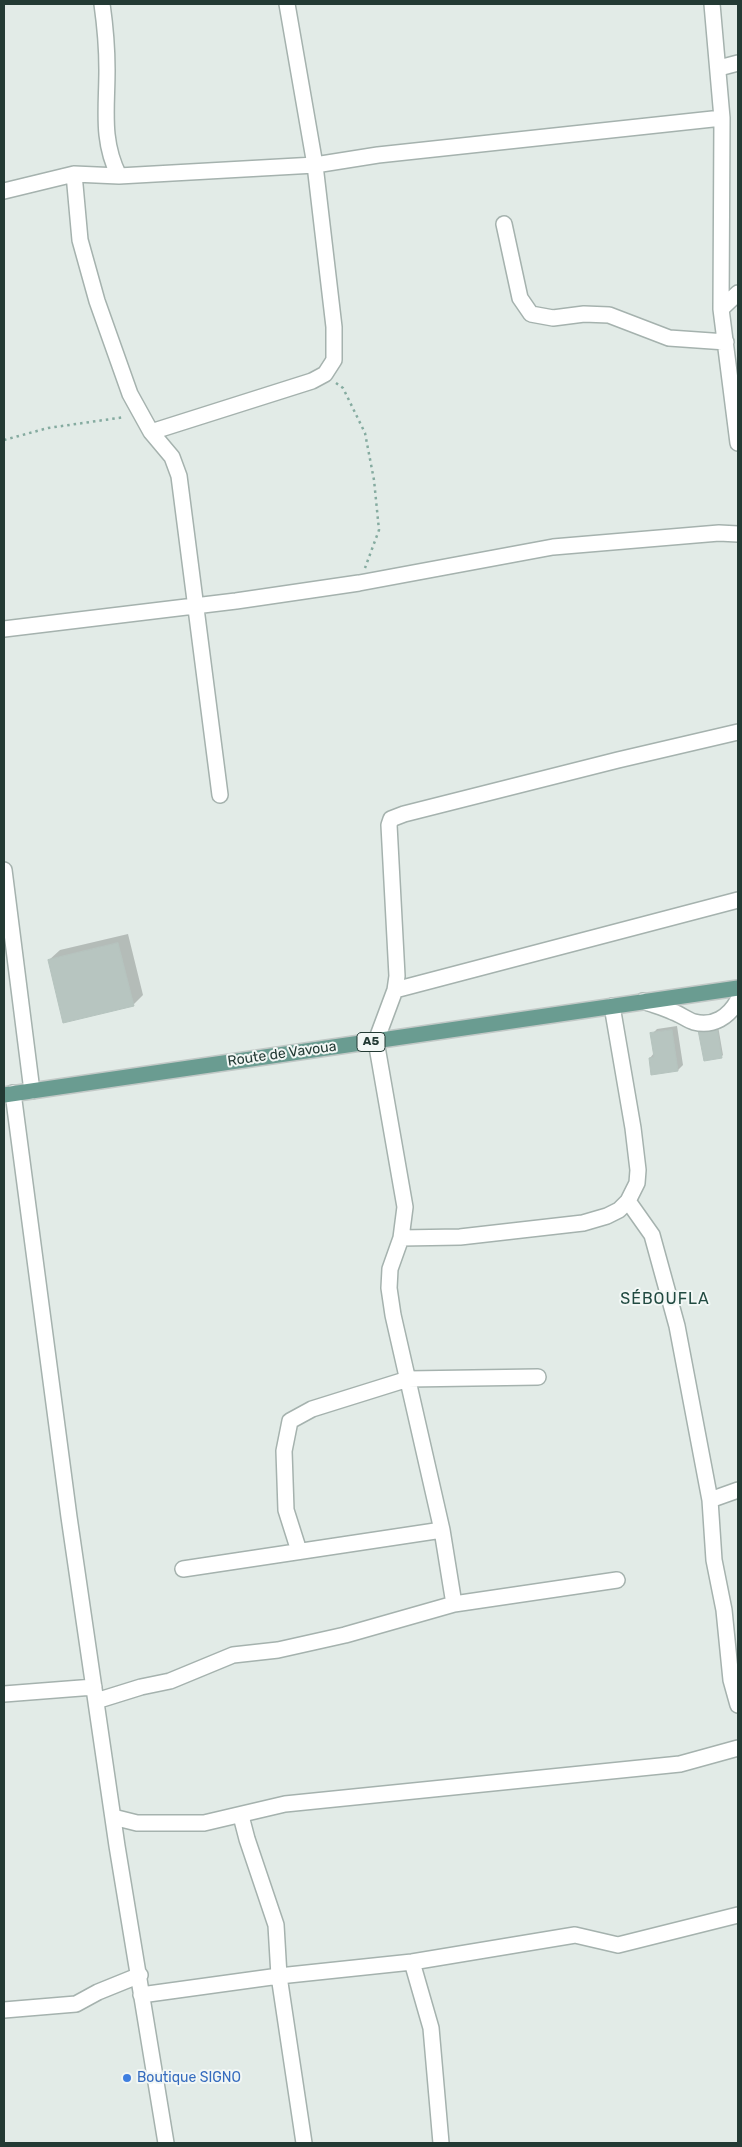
<!DOCTYPE html>
<html>
<head>
<meta charset="utf-8">
<style>
  body { margin:0 }
  #map { position:relative; width:742px; height:2147px; overflow:hidden; background:#e2ebe7; font-family:Rubik,sans-serif }
  canvas { display:block }
  .frame { position:absolute; inset:0; border:5px solid #233a34; pointer-events:none }
</style>
</head>
<body>
<div id="map">
<canvas width="742" height="2147"></canvas>
<div class="frame"></div>
</div>
<script>
const c = document.querySelector('canvas').getContext('2d');
c.lineJoin = 'round';
function paint(path, color) { c.fillStyle = color; c.fill(path, 'evenodd'); }
function strokePath(path, color, width, dash) { c.strokeStyle = color; c.lineWidth = width; c.lineCap = dash ? 'butt' : 'round'; c.setLineDash(dash || []); c.stroke(path); }
function drawText(font, color, halo, rows, align = 'center') {
  c.font = font + ' Rubik,sans-serif'; c.lineWidth = 4; c.setLineDash([]); c.textBaseline = 'middle'; c.strokeStyle = halo; c.fillStyle = color; for (const [text, x, y, turn = 0] of rows) {
    c.save(); c.translate(x, y); c.rotate((+turn || 0) * Math.PI / 180); c.textAlign = isNaN(turn) ? turn : align; if (halo) c.strokeText(text, 0, 0); c.fillText(text, 0, 0); c.restore();
  }
}
const shadow = new Path2D(`
  M 128,934 L 143,995 L 133,1005 L 49,960 L 60,950 Z
  M 677,1026 L 683,1065 L 678,1070 L 650,1058 L 654,1053 L 652,1034 L 657,1029 Z
  M 718,1026 L 723,1055 L 721,1057 L 702,1029 Z`);
const building = new Path2D(`
  M 118,943 L 134,1006 L 63,1023 L 48,960 Z
  M 717,1027 L 722,1058 L 704,1061 L 698,1030 Z
  M 672,1030 L 678,1071 L 651,1075 L 649,1058 L 654,1057 L 650,1033 Z`);
const path = new Path2D(`
  M 336,383 L 343,388 L 365,433 L 374,480 L 379,530 L 365,568
  M 4,440 L 48,428 L 125,417`);
const minor = new Path2D(`
  M 102,4 C 105,25 107,48 107,70 C 107,109 101,140 119,176
  M 712,4 L 722,118 L 721,309 L 738,443
  M 719,68 L 738,63
  M 74,174 L 80,240 L 97,301 L 130,394 L 151,432 L 172,457 L 179,476 L 220,795
  M 4,191 L 74,174 L 119,176 L 315,165 L 378,155 L 722,118
  M 504,224 L 520,298 L 531,314 L 553,318 L 584,314 L 609,315 L 669,338 L 726,342
  M 721,309 L 738,293
  M 151,432 L 312,381 L 325,374 L 334,360 L 334,327 L 315,165 L 287,4
  M 4,629 L 236,601 L 359,583 L 553,547 L 719,533 L 738,534
  M 4,870 L 32,1091
  M 395,990 L 738,900
  M 643,1001 C 653,1005 663,1007 673,1012 C 680,1014 687,1020 694,1022 C 713,1027 729,1017 738,1000
  M 13,1093 L 69,1517 L 117,1846 L 166,2143
  M 628,1201 L 652,1235 L 677,1326 L 710,1500 L 714,1560 L 724,1610 L 731,1680 L 738,1705
  M 401,1238 L 460,1237 L 583,1223 L 607,1216 L 619,1210 L 628,1201 L 637,1183 L 638,1170 L 633,1128 L 612,1006
  M 710,1500 L 738,1490
  M 299,1551 L 286,1510 L 284,1451 L 290,1421 L 312,1409 L 408,1379 L 538,1377
  M 183,1569 L 442,1530
  M 454,1604 L 442,1530 L 393,1315 L 389,1288 L 390,1269 L 401,1238 L 405,1207 L 376,1041 L 395,990 L 397,976 L 389,825 L 391,819 L 404,814 L 618,760 L 738,732
  M 4,1694 L 94,1687
  M 96,1701 L 141,1687 L 170,1681 L 233,1655 L 278,1650 L 345,1635 L 454,1604 L 617,1580
  M 241,1816 L 247,1839 L 276,1925 L 279,1976 L 304,2143
  M 113,1817 L 137,1823 L 204,1823 L 285,1804 L 680,1764 L 738,1748
  M 412,1962 L 431,2028 L 441,2143
  M 141,1995 L 279,1976 L 412,1962 L 575,1935 L 618,1945 L 738,1915
  M 4,2010 L 76,2004 L 98,1992 L 140,1975`);
const major = new Path2D(`
  M 4,1095 L 738,988`);
const markers = [
  [127,2078,5,"#3f7fe0"]
];
const shields = [
  [371,1042,28]
];
const shieldNames = [
  ["A5",371,1042]
];
const streetNames = [
  ["Route de Vavoua",282,1054,-8]
];
const shopNames = [
  ["Boutique SIGNO",137,2078]
];
const quarterNames = [
  ["SÉBOUFLA",665,1299]
];
paint(shadow, '#0003');
paint(building, '#b7c5c0');
strokePath(building, '#b5c3be', 1);
strokePath(minor, '#a5b2ae', 18);
strokePath(major, '#c1c8c6', 18);
strokePath(path, '#85aba0', 2.5, [2.5, 4]);
strokePath(minor, '#fff', 15);
strokePath(major, '#6a9c91', 15);
for (const [x, y, r, color] of markers) { const dot = new Path2D(); dot.arc(x, y, r, 0, 2 * Math.PI); c.fillStyle = color; c.fill(dot); strokePath(dot, '#f2f7f5', 2); }
for (const [x, y, w] of shields) { const box = new Path2D(); box.roundRect(x - w / 2, y - 9.5, w, 19, 4); c.fillStyle = '#f2f7f5'; c.fill(box); strokePath(box, '#233a34', 1); }
drawText('bold 12px', '#233a34', null, shieldNames);
drawText('14px', '#233a34', '#f2f7f5', streetNames);
drawText('14px', '#366cbe', '#f2f7f5', shopNames, 'left');
c.letterSpacing = '1px';
drawText('16px', '#214a41', '#f2f7f5', quarterNames);
c.letterSpacing = '0px';
</script>
</body>
</html>
